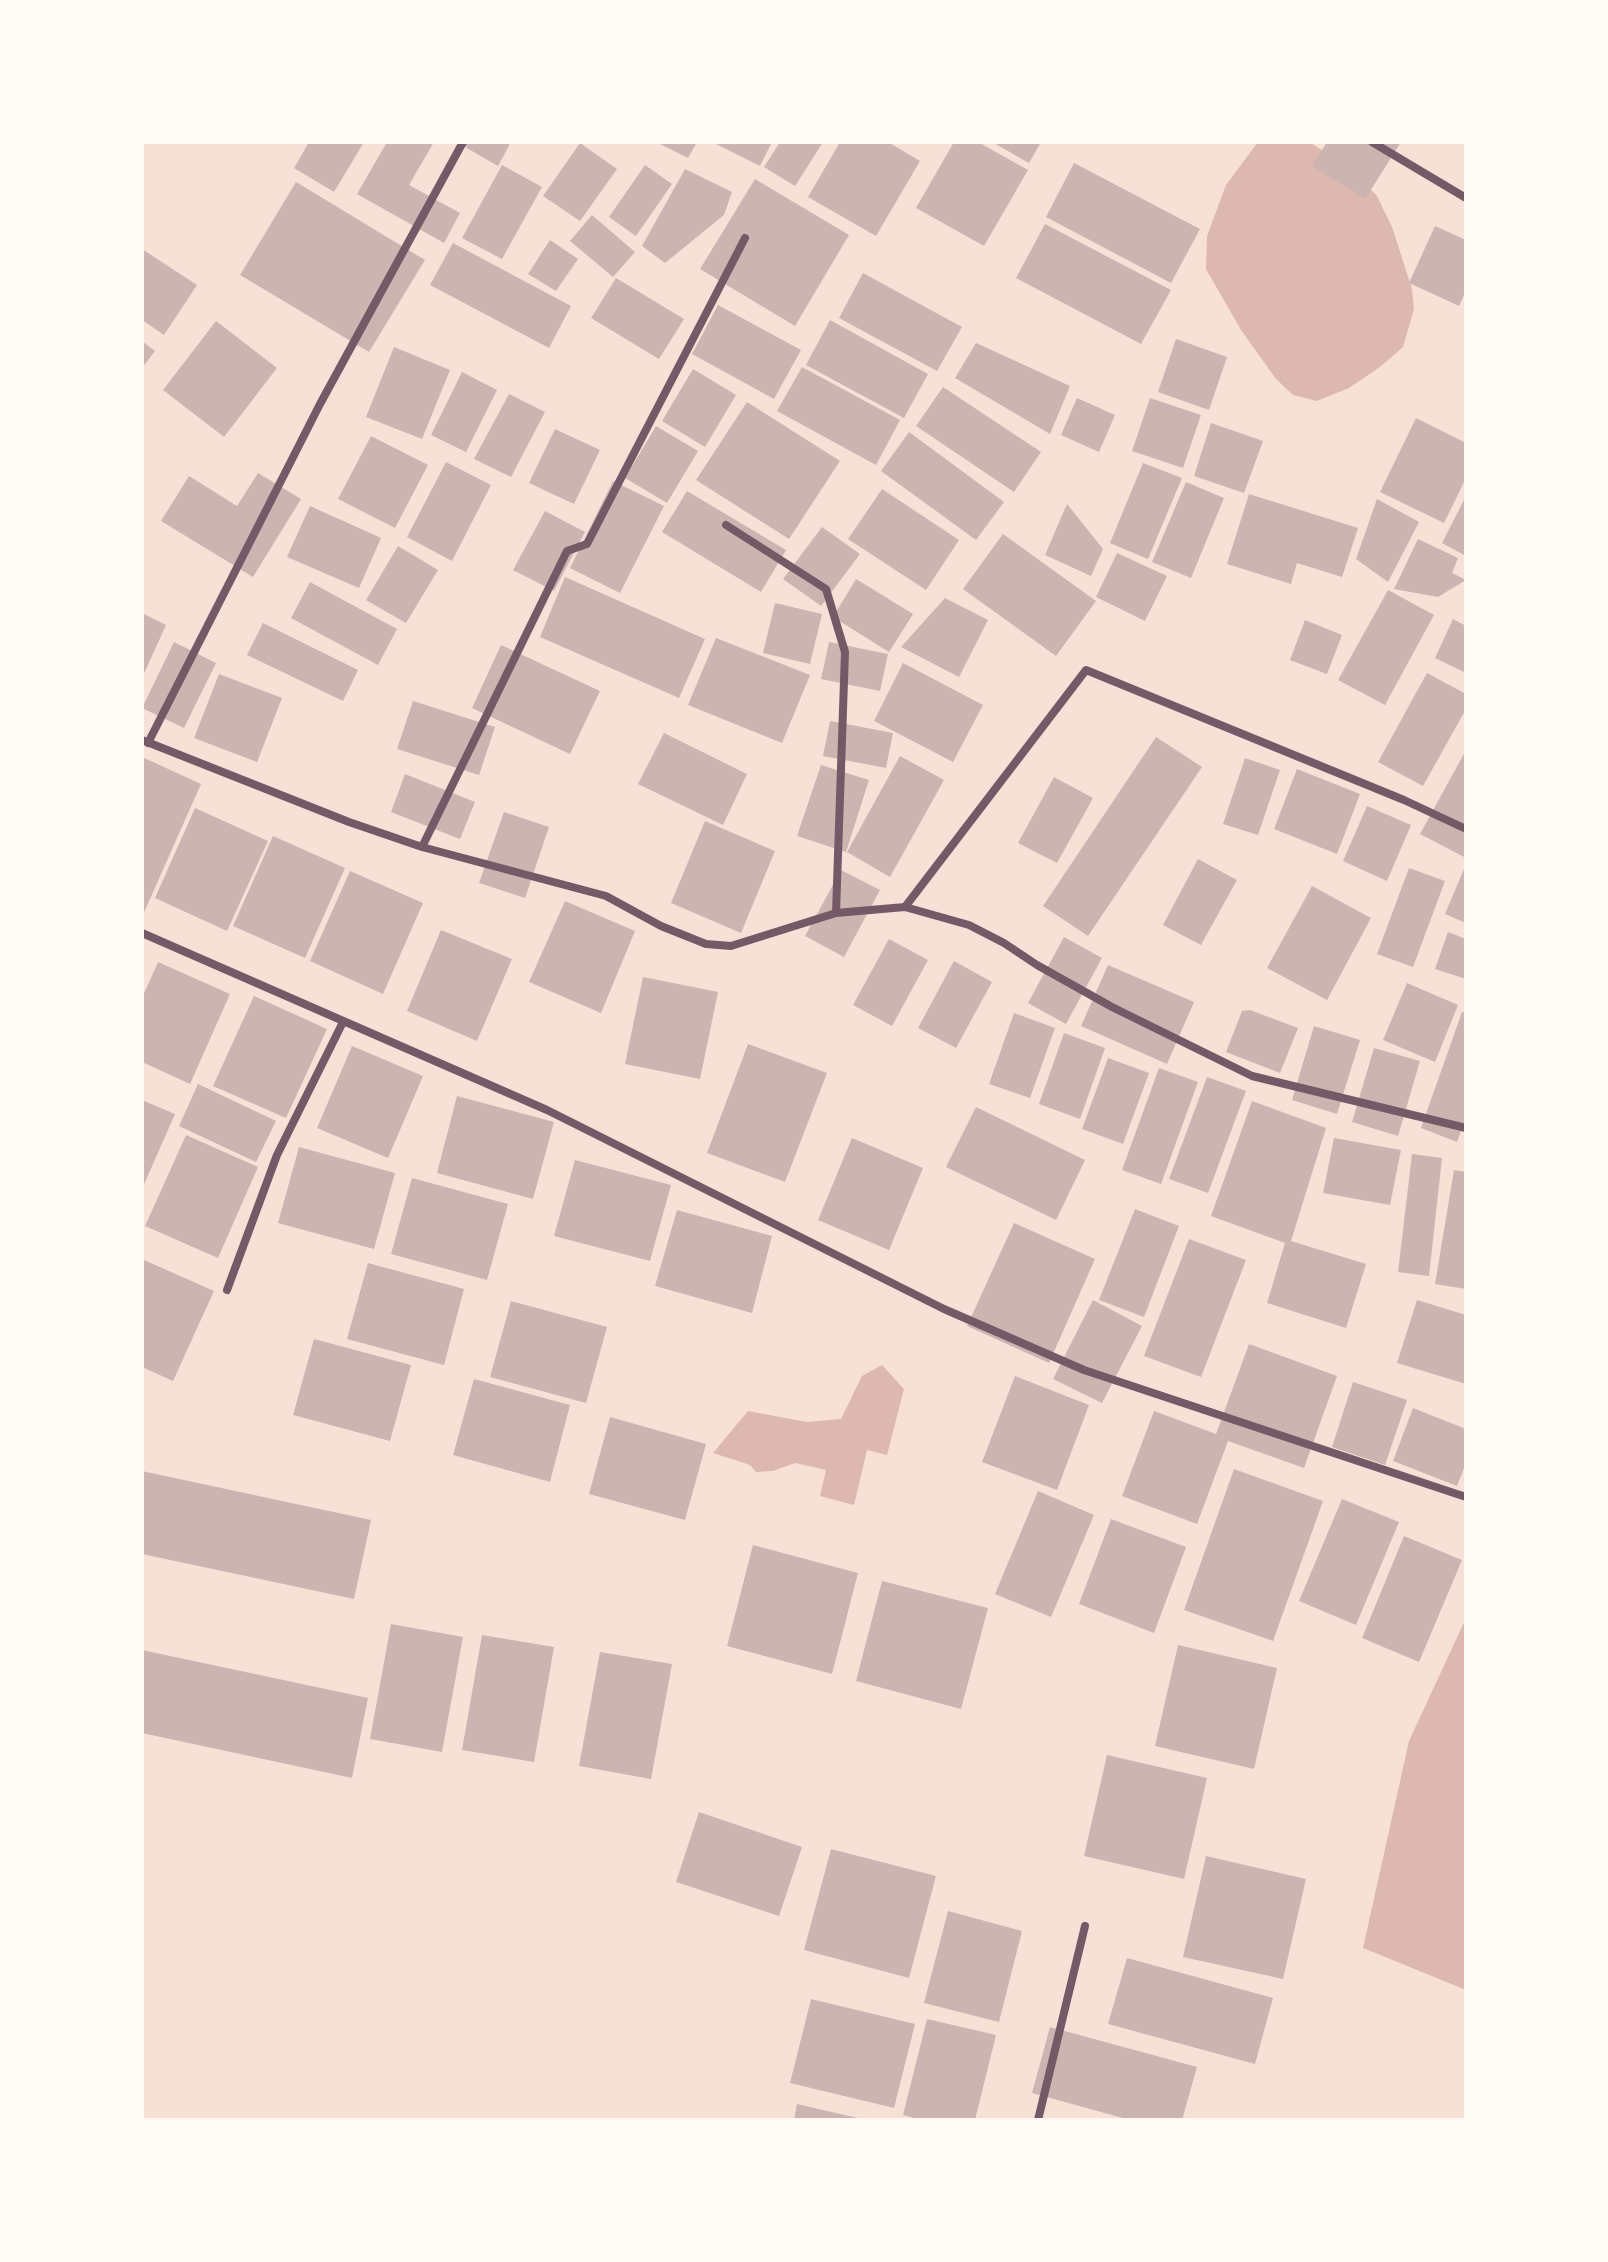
<!DOCTYPE html>
<html>
<head>
<meta charset="utf-8">
<style>
  body { margin:0 }
  #map { position:relative; width:1608px; height:2262px; overflow:hidden; background:#f7e1d7; font-family:Overpass,sans-serif }
  canvas { display:block }
  .frame { position:absolute; inset:0; border:144px solid #fffaf5; pointer-events:none }
</style>
</head>
<body>
<div id="map">
<canvas width="1608" height="2262"></canvas>
<div class="frame"></div>
</div>
<script>
const c = document.querySelector('canvas').getContext('2d');
c.lineJoin = 'round';
function paint(path, color) { c.fillStyle = color; c.fill(path, 'evenodd'); }
function strokePath(path, color, width, dash) { c.strokeStyle = color; c.lineWidth = width; c.lineCap = dash ? 'butt' : 'round'; c.setLineDash(dash || []); c.stroke(path); }
const water = new Path2D(`
  M 1258,142 L 1309,142 L 1347,165 L 1377,196 L 1392,227 L 1412,289 L 1414,309 L 1403,347 L 1380,367 L 1349,388 L 1317,401 L 1293,395 L 1276,379 L 1241,330 L 1206,269 L 1207,236 L 1226,185 Z
  M 882,1365 L 904,1389 L 887,1455 L 867,1450 L 854,1505 L 820,1496 L 826,1470 L 795,1463 L 773,1471 L 756,1472 L 750,1465 L 713,1453 L 748,1411 L 807,1422 L 841,1419 L 862,1376 Z
  M 1466,1618 L 1466,1990 L 1363,1948 L 1409,1741 Z`);
const building = new Path2D(`
  M 309,142 L 364,142 L 334,192 L 294,168 Z
  M 387,142 L 434,142 L 409,185 L 460,213 L 444,243 L 357,194 Z
  M 467,142 L 511,142 L 498,166 L 465,147 Z
  M 656,142 L 697,142 L 688,158 Z
  M 712,142 L 772,142 L 760,166 Z
  M 780,142 L 823,142 L 795,186 L 764,167 Z
  M 840,142 L 888,142 L 920,161 L 876,236 L 808,197 Z
  M 954,142 L 978,142 L 1028,170 L 984,246 L 916,208 Z
  M 992,142 L 1041,142 L 1029,163 Z
  M 1327,142 L 1401,142 L 1365,199 L 1312,166 Z
  M 580,143 L 617,169 L 580,221 L 543,196 Z
  M 1074,163 L 1200,229 L 1171,283 L 1046,217 Z
  M 502,165 L 542,187 L 502,259 L 462,238 Z
  M 645,165 L 672,184 L 636,236 L 609,217 Z
  M 685,169 L 732,192 L 724,215 L 665,263 L 642,246 Z
  M 755,179 L 849,235 L 795,326 L 700,269 Z
  M 296,182 L 425,260 L 369,352 L 240,275 Z
  M 592,215 L 635,252 L 613,277 L 570,241 Z
  M 1045,224 L 1171,290 L 1141,344 L 1016,278 Z
  M 1435,226 L 1466,240 L 1466,291 L 1459,306 L 1409,283 Z
  M 550,240 L 578,259 L 556,291 L 528,274 Z
  M 453,243 L 571,306 L 549,348 L 430,285 Z
  M 142,249 L 197,285 L 164,335 L 142,320 Z
  M 863,273 L 962,327 L 937,371 L 839,318 Z
  M 616,278 L 684,319 L 659,359 L 591,318 Z
  M 718,305 L 801,350 L 774,399 L 692,354 Z
  M 830,320 L 928,374 L 904,418 L 806,365 Z
  M 216,321 L 277,368 L 224,437 L 163,390 Z
  M 1176,339 L 1227,357 L 1209,410 L 1158,392 Z
  M 142,341 L 155,351 L 142,368 Z
  M 976,343 L 1070,386 L 1050,434 L 955,378 Z
  M 394,347 L 450,370 L 422,439 L 366,417 Z
  M 802,367 L 900,420 L 876,465 L 777,411 Z
  M 693,369 L 736,395 L 705,447 L 662,421 Z
  M 462,372 L 497,390 L 466,452 L 431,435 Z
  M 943,387 L 1041,452 L 1014,492 L 916,426 Z
  M 509,394 L 545,412 L 511,477 L 474,459 Z
  M 1077,398 L 1115,415 L 1099,452 L 1061,435 Z
  M 1150,398 L 1201,415 L 1183,468 L 1132,451 Z
  M 747,402 L 840,461 L 789,539 L 696,480 Z
  M 1416,418 L 1466,443 L 1466,478 L 1444,523 L 1380,492 Z
  M 1211,423 L 1263,441 L 1244,493 L 1194,476 Z
  M 656,426 L 698,451 L 667,503 L 625,478 Z
  M 555,429 L 600,450 L 574,504 L 529,483 Z
  M 909,432 L 1004,502 L 976,540 L 881,471 Z
  M 371,436 L 428,465 L 395,528 L 338,499 Z
  M 446,462 L 491,485 L 452,561 L 407,537 Z
  M 1143,463 L 1182,478 L 1148,559 L 1110,543 Z
  M 258,473 L 301,499 L 253,577 L 161,521 L 189,476 L 237,506 Z
  M 613,481 L 664,506 L 620,593 L 570,568 Z
  M 1186,482 L 1224,498 L 1191,578 L 1152,562 Z
  M 882,489 L 959,540 L 926,590 L 848,539 Z
  M 687,491 L 786,550 L 761,592 L 662,532 Z
  M 1249,494 L 1358,528 L 1342,577 L 1297,563 L 1291,584 L 1227,564 Z
  M 1466,496 L 1466,556 L 1442,543 Z
  M 1377,499 L 1419,522 L 1388,582 L 1356,559 Z
  M 1067,504 L 1103,549 L 1091,576 L 1045,555 Z
  M 310,506 L 381,538 L 359,588 L 287,557 Z
  M 545,511 L 585,532 L 554,591 L 513,570 Z
  M 822,527 L 860,554 L 821,606 L 783,579 Z
  M 1003,534 L 1096,601 L 1056,656 L 963,589 Z
  M 1418,539 L 1458,558 L 1452,573 L 1466,580 L 1438,597 L 1394,589 Z
  M 398,546 L 438,570 L 406,623 L 366,600 Z
  M 1117,553 L 1167,576 L 1145,621 L 1096,597 Z
  M 565,577 L 705,639 L 679,698 L 540,637 Z
  M 856,579 L 913,614 L 889,652 L 833,617 Z
  M 310,582 L 397,629 L 378,665 L 291,618 Z
  M 1388,590 L 1434,615 L 1385,705 L 1338,680 Z
  M 945,598 L 988,620 L 959,677 L 901,647 Z
  M 775,603 L 822,614 L 810,664 L 763,653 Z
  M 142,613 L 166,625 L 142,678 Z
  M 1453,619 L 1466,626 L 1466,673 L 1435,658 Z
  M 1305,620 L 1342,635 L 1327,674 L 1290,660 Z
  M 263,623 L 358,670 L 343,701 L 247,655 Z
  M 716,638 L 810,675 L 782,743 L 688,705 Z
  M 174,642 L 216,663 L 184,728 L 142,708 Z
  M 829,642 L 888,654 L 880,691 L 821,679 Z
  M 501,645 L 600,691 L 570,754 L 472,708 Z
  M 903,663 L 983,705 L 953,762 L 874,721 Z
  M 1427,673 L 1466,694 L 1466,709 L 1423,786 L 1378,762 Z
  M 219,674 L 282,698 L 257,762 L 194,738 Z
  M 413,701 L 495,727 L 479,775 L 397,749 Z
  M 830,721 L 893,733 L 886,768 L 823,756 Z
  M 664,733 L 747,774 L 723,825 L 638,784 Z
  M 1156,737 L 1202,767 L 1088,936 L 1043,906 Z
  M 1466,750 L 1466,858 L 1420,834 Z
  M 900,756 L 944,780 L 890,877 L 847,852 Z
  M 142,757 L 201,784 L 142,917 Z
  M 1245,758 L 1280,770 L 1258,835 L 1223,824 Z
  M 821,765 L 869,780 L 846,852 L 797,836 Z
  M 1297,769 L 1360,794 L 1337,854 L 1274,829 Z
  M 405,774 L 475,802 L 460,839 L 391,812 Z
  M 1054,777 L 1093,798 L 1057,863 L 1018,843 Z
  M 1367,806 L 1411,825 L 1387,881 L 1343,861 Z
  M 195,808 L 268,841 L 227,931 L 155,898 Z
  M 504,812 L 549,827 L 525,898 L 479,883 Z
  M 705,821 L 775,851 L 741,933 L 671,903 Z
  M 273,836 L 345,868 L 305,958 L 233,926 Z
  M 1198,859 L 1237,880 L 1201,945 L 1163,925 Z
  M 1466,864 L 1466,923 L 1445,914 Z
  M 1409,868 L 1445,881 L 1413,967 L 1377,954 Z
  M 841,870 L 880,890 L 844,957 L 805,936 Z
  M 350,871 L 423,903 L 383,994 L 310,961 Z
  M 1312,886 L 1371,918 L 1327,1000 L 1267,968 Z
  M 565,901 L 635,931 L 601,1013 L 529,982 Z
  M 441,930 L 512,959 L 477,1041 L 407,1011 Z
  M 1448,932 L 1466,939 L 1466,979 L 1435,969 Z
  M 1064,937 L 1102,958 L 1066,1024 L 1028,1003 Z
  M 889,939 L 928,960 L 892,1026 L 853,1005 Z
  M 954,961 L 992,982 L 956,1048 L 918,1028 Z
  M 158,962 L 230,994 L 190,1084 L 142,1062 L 142,998 Z
  M 1108,965 L 1194,1002 L 1167,1064 L 1081,1026 Z
  M 643,977 L 718,992 L 700,1079 L 625,1064 Z
  M 1407,983 L 1458,1005 L 1435,1062 L 1383,1040 Z
  M 254,996 L 327,1029 L 286,1118 L 213,1086 Z
  M 1250,1010 L 1298,1028 L 1280,1073 L 1226,1052 L 1242,1011 Z
  M 1462,1012 L 1466,1013 L 1466,1118 L 1457,1142 L 1421,1128 Z
  M 1014,1013 L 1055,1028 L 1030,1098 L 989,1084 Z
  M 1314,1026 L 1360,1040 L 1337,1114 L 1292,1100 Z
  M 1064,1033 L 1105,1048 L 1080,1119 L 1039,1104 Z
  M 748,1044 L 827,1073 L 785,1182 L 707,1153 Z
  M 352,1046 L 423,1076 L 388,1158 L 317,1128 Z
  M 1374,1048 L 1420,1061 L 1398,1136 L 1352,1122 Z
  M 1108,1058 L 1149,1073 L 1123,1144 L 1082,1129 Z
  M 1159,1068 L 1198,1082 L 1161,1184 L 1122,1170 Z
  M 1207,1077 L 1246,1091 L 1208,1193 L 1169,1179 Z
  M 198,1084 L 276,1121 L 256,1162 L 179,1126 Z
  M 457,1096 L 554,1122 L 533,1199 L 437,1173 Z
  M 142,1100 L 175,1114 L 142,1189 Z
  M 1252,1101 L 1326,1128 L 1291,1241 L 1366,1264 L 1346,1328 L 1267,1303 L 1285,1243 L 1211,1216 Z
  M 976,1107 L 1085,1160 L 1056,1220 L 946,1167 Z
  M 186,1135 L 258,1167 L 218,1258 L 145,1226 Z
  M 852,1138 L 923,1168 L 889,1250 L 818,1220 Z
  M 1334,1138 L 1401,1150 L 1390,1205 L 1323,1193 Z
  M 299,1147 L 395,1173 L 374,1249 L 278,1223 Z
  M 1412,1154 L 1442,1158 L 1429,1276 L 1398,1272 Z
  M 575,1160 L 671,1185 L 650,1261 L 554,1236 Z
  M 1454,1170 L 1466,1172 L 1466,1289 L 1435,1284 Z
  M 412,1178 L 508,1204 L 487,1280 L 391,1254 Z
  M 1135,1209 L 1179,1226 L 1144,1317 L 1099,1300 Z
  M 677,1210 L 772,1236 L 752,1313 L 655,1286 Z
  M 1014,1223 L 1095,1259 L 1049,1363 L 967,1326 Z
  M 1189,1239 L 1246,1260 L 1201,1377 L 1144,1356 Z
  M 142,1259 L 214,1291 L 173,1381 L 142,1367 Z
  M 368,1263 L 464,1289 L 444,1365 L 347,1339 Z
  M 1093,1300 L 1142,1326 L 1102,1403 L 1053,1379 Z
  M 1417,1300 L 1466,1315 L 1466,1384 L 1397,1363 Z
  M 511,1301 L 607,1327 L 586,1403 L 490,1377 Z
  M 314,1339 L 411,1365 L 390,1441 L 293,1415 Z
  M 1249,1344 L 1337,1376 L 1304,1468 L 1228,1441 L 1197,1524 L 1122,1496 L 1154,1411 L 1216,1434 Z
  M 1015,1376 L 1089,1405 L 1057,1490 L 982,1462 Z
  M 474,1379 L 570,1405 L 550,1482 L 453,1455 Z
  M 1353,1382 L 1407,1400 L 1385,1465 L 1332,1447 Z
  M 1413,1408 L 1466,1429 L 1466,1463 L 1457,1486 L 1393,1461 Z
  M 610,1417 L 706,1444 L 685,1520 L 589,1494 Z
  M 1234,1469 L 1323,1501 L 1273,1641 L 1184,1610 Z
  M 142,1471 L 371,1520 L 354,1599 L 142,1554 Z
  M 1038,1491 L 1094,1515 L 1051,1617 L 995,1594 Z
  M 1342,1499 L 1399,1522 L 1356,1625 L 1299,1601 Z
  M 1111,1519 L 1186,1547 L 1154,1633 L 1079,1604 Z
  M 1404,1536 L 1462,1560 L 1419,1662 L 1362,1638 Z
  M 753,1545 L 858,1573 L 832,1674 L 727,1646 Z
  M 882,1581 L 988,1608 L 961,1709 L 856,1681 Z
  M 391,1624 L 463,1637 L 442,1752 L 370,1739 Z
  M 482,1635 L 554,1647 L 534,1762 L 462,1750 Z
  M 1178,1645 L 1277,1668 L 1254,1769 L 1155,1746 Z
  M 142,1650 L 368,1698 L 352,1778 L 142,1733 Z
  M 600,1652 L 672,1664 L 651,1779 L 579,1766 Z
  M 1107,1755 L 1207,1778 L 1184,1879 L 1084,1856 Z
  M 699,1812 L 802,1847 L 779,1916 L 676,1882 Z
  M 831,1849 L 936,1876 L 909,1978 L 804,1950 Z
  M 1206,1856 L 1306,1879 L 1283,1979 L 1183,1957 Z
  M 948,1911 L 1022,1931 L 999,2022 L 924,2003 Z
  M 1127,1958 L 1273,1998 L 1255,2064 L 1108,2024 Z
  M 811,1999 L 915,2024 L 894,2108 L 790,2083 Z
  M 927,2019 L 996,2035 L 975,2120 L 922,2120 L 903,2115 Z
  M 1050,2027 L 1197,2067 L 1182,2120 L 1130,2120 L 1032,2093 Z
  M 797,2104 L 862,2119 L 862,2120 L 794,2120 Z`);
const minor = new Path2D(`
  M 1372,142 L 1466,198
  M 726,525 L 826,589 L 845,652 L 836,913
  M 142,740 L 349,822 L 422,847 L 606,896 L 661,926 L 706,944 L 731,946 L 836,913 L 905,907 L 969,925 L 1004,943 L 1037,965 L 1112,1007 L 1252,1076 L 1466,1128
  M 148,743 L 320,404 L 463,142
  M 422,847 L 567,551 L 587,544 L 745,238
  M 905,907 L 1086,670 L 1404,800 L 1466,829
  M 142,933 L 547,1110 L 944,1309 L 1084,1370 L 1466,1497
  M 227,1290 L 277,1155 L 343,1022
  M 1038,2120 L 1085,1926`);
paint(water, '#dcb8b0');
paint(building, '#ccb4b1');
strokePath(minor, '#755966', 8);
</script>
</body>
</html>
